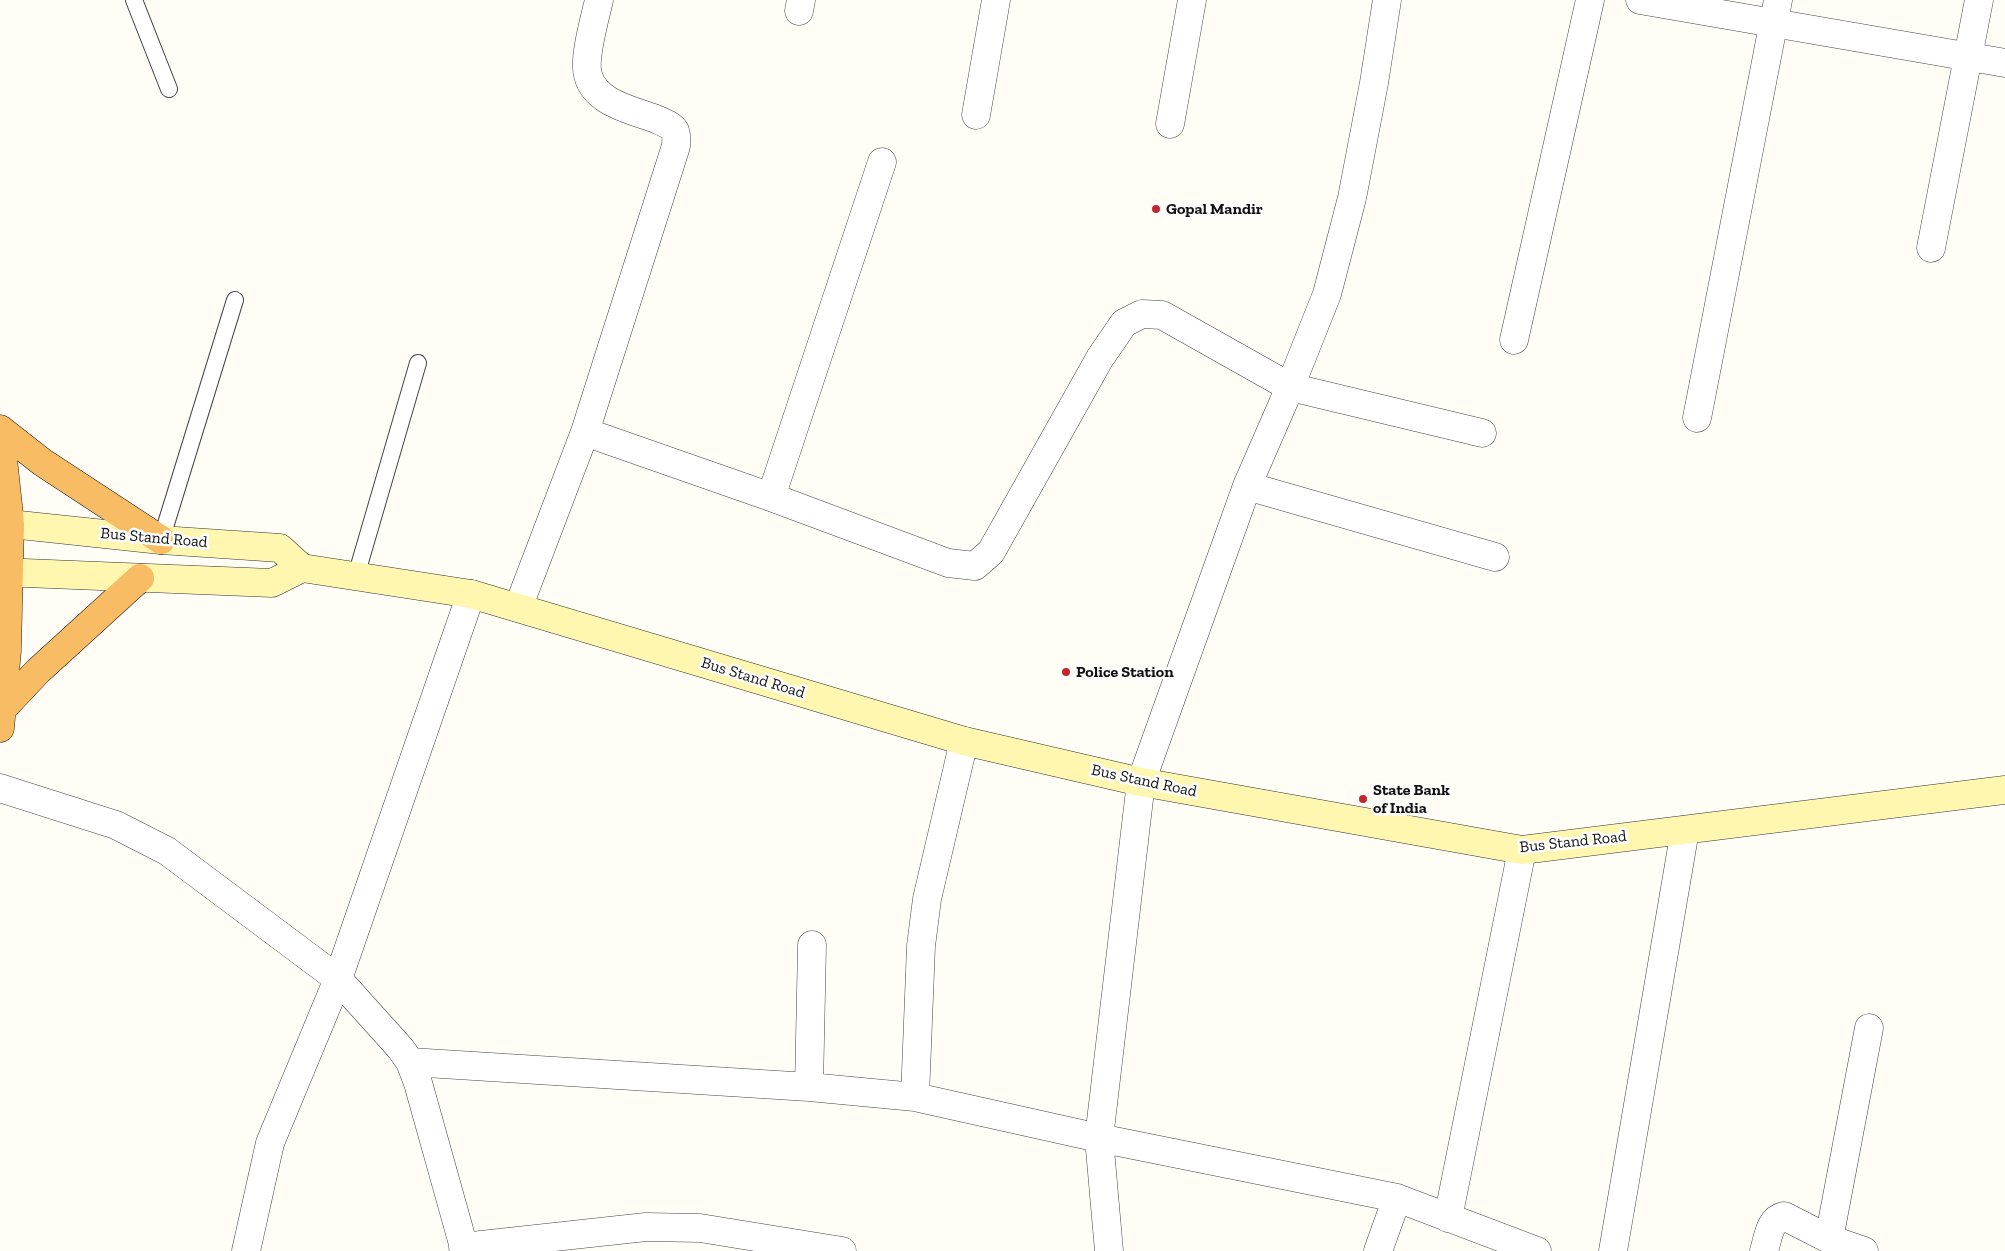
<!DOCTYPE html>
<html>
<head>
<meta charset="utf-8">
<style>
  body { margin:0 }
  canvas { display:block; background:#fffdf5 }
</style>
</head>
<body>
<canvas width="2005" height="1251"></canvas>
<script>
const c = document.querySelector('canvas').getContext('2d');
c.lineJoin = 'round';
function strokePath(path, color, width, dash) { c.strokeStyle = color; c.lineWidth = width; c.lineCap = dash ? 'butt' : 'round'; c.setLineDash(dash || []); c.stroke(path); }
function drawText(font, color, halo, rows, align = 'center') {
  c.font = font + ' "Zilla Slab",serif'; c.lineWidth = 5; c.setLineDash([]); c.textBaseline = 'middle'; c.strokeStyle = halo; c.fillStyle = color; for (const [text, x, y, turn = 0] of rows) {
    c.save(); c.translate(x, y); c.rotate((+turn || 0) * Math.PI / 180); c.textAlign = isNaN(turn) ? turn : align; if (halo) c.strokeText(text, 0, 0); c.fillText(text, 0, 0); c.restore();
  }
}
const service = new Path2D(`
  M 134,0 L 169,89
  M 161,540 L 235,300
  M 356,576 L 418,363`);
const minor = new Path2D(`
  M 1640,0 L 2005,63
  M 799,11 L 801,0
  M 976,115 L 996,0
  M 1170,124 L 1192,0
  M 1931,248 L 1979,0
  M 1514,340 L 1590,0
  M 1697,418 L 1778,0
  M 585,432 L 771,497 L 948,563 L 975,566 L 991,552 L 1100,358 L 1124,323 L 1142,314 L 1162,315 L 1290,387 L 1482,433
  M 1247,486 L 1495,557
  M 771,497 L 882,162
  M 518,608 L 585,432 L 676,146 C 676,141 677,136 675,131 C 672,125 662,122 656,119 C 632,110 595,103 588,75 C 583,59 595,18 599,0
  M 0,788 L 116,825 L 167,851 L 338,979 L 270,1143 L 246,1251
  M 410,1062 L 809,1087 L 915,1097 L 1099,1138 L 1397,1198 L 1537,1251
  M 809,1087 L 812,945
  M 915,1097 L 921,946 L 927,899 L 964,741
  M 1448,1218 L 1522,850
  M 1829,1239 L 1869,1028
  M 463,1247 L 646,1227 L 700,1228 L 842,1251
  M 465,1251 L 418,1083 L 410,1062 L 401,1049 L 338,979 L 471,594
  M 1109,1251 L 1099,1138 L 1141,782 L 1247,486 L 1290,387 L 1327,294 L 1352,198 L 1374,83 L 1387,0
  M 1378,1251 L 1397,1198
  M 1613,1251 L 1685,830
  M 1764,1251 C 1768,1239 1769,1219 1784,1216 L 1829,1239 L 1864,1251`);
const secondary = new Path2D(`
  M 0,523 L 161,540 L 280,548 L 302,568 L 471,594 L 964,741 L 1141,782 L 1522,850 L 2005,790
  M 0,572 L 272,583 L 302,568`);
const trunk = new Path2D(`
  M 0,429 L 42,462 L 161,540
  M 0,431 L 10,524 L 7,650 L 0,728
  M 2,709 L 38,671 L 140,578`);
const markers = [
  [1156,209,5,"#c4262e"],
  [1066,672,5,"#c4262e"],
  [1363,799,5,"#c4262e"]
];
const poiNames = [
  ["Gopal Mandir",1166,209],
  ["Police Station",1076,672],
  ["State Bank",1373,790],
  ["of India",1373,808]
];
const streetNames = [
  ["Bus Stand Road",154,538,5],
  ["Bus Stand Road",753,678,17],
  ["Bus Stand Road",1144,781,12],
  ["Bus Stand Road",1573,842,-6]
];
strokePath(service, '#444', 18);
strokePath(minor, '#444', 29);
strokePath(secondary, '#333', 29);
strokePath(trunk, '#222', 29);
strokePath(service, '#fff', 16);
strokePath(minor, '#fff', 28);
strokePath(secondary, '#fff6b0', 28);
strokePath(trunk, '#f7bc64', 28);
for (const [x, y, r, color] of markers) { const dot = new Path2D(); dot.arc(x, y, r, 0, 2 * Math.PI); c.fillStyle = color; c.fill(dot); strokePath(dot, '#fff', 2); }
drawText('bold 16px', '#111', '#fff', poiNames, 'left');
drawText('16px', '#111', '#fff', streetNames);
</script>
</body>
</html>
